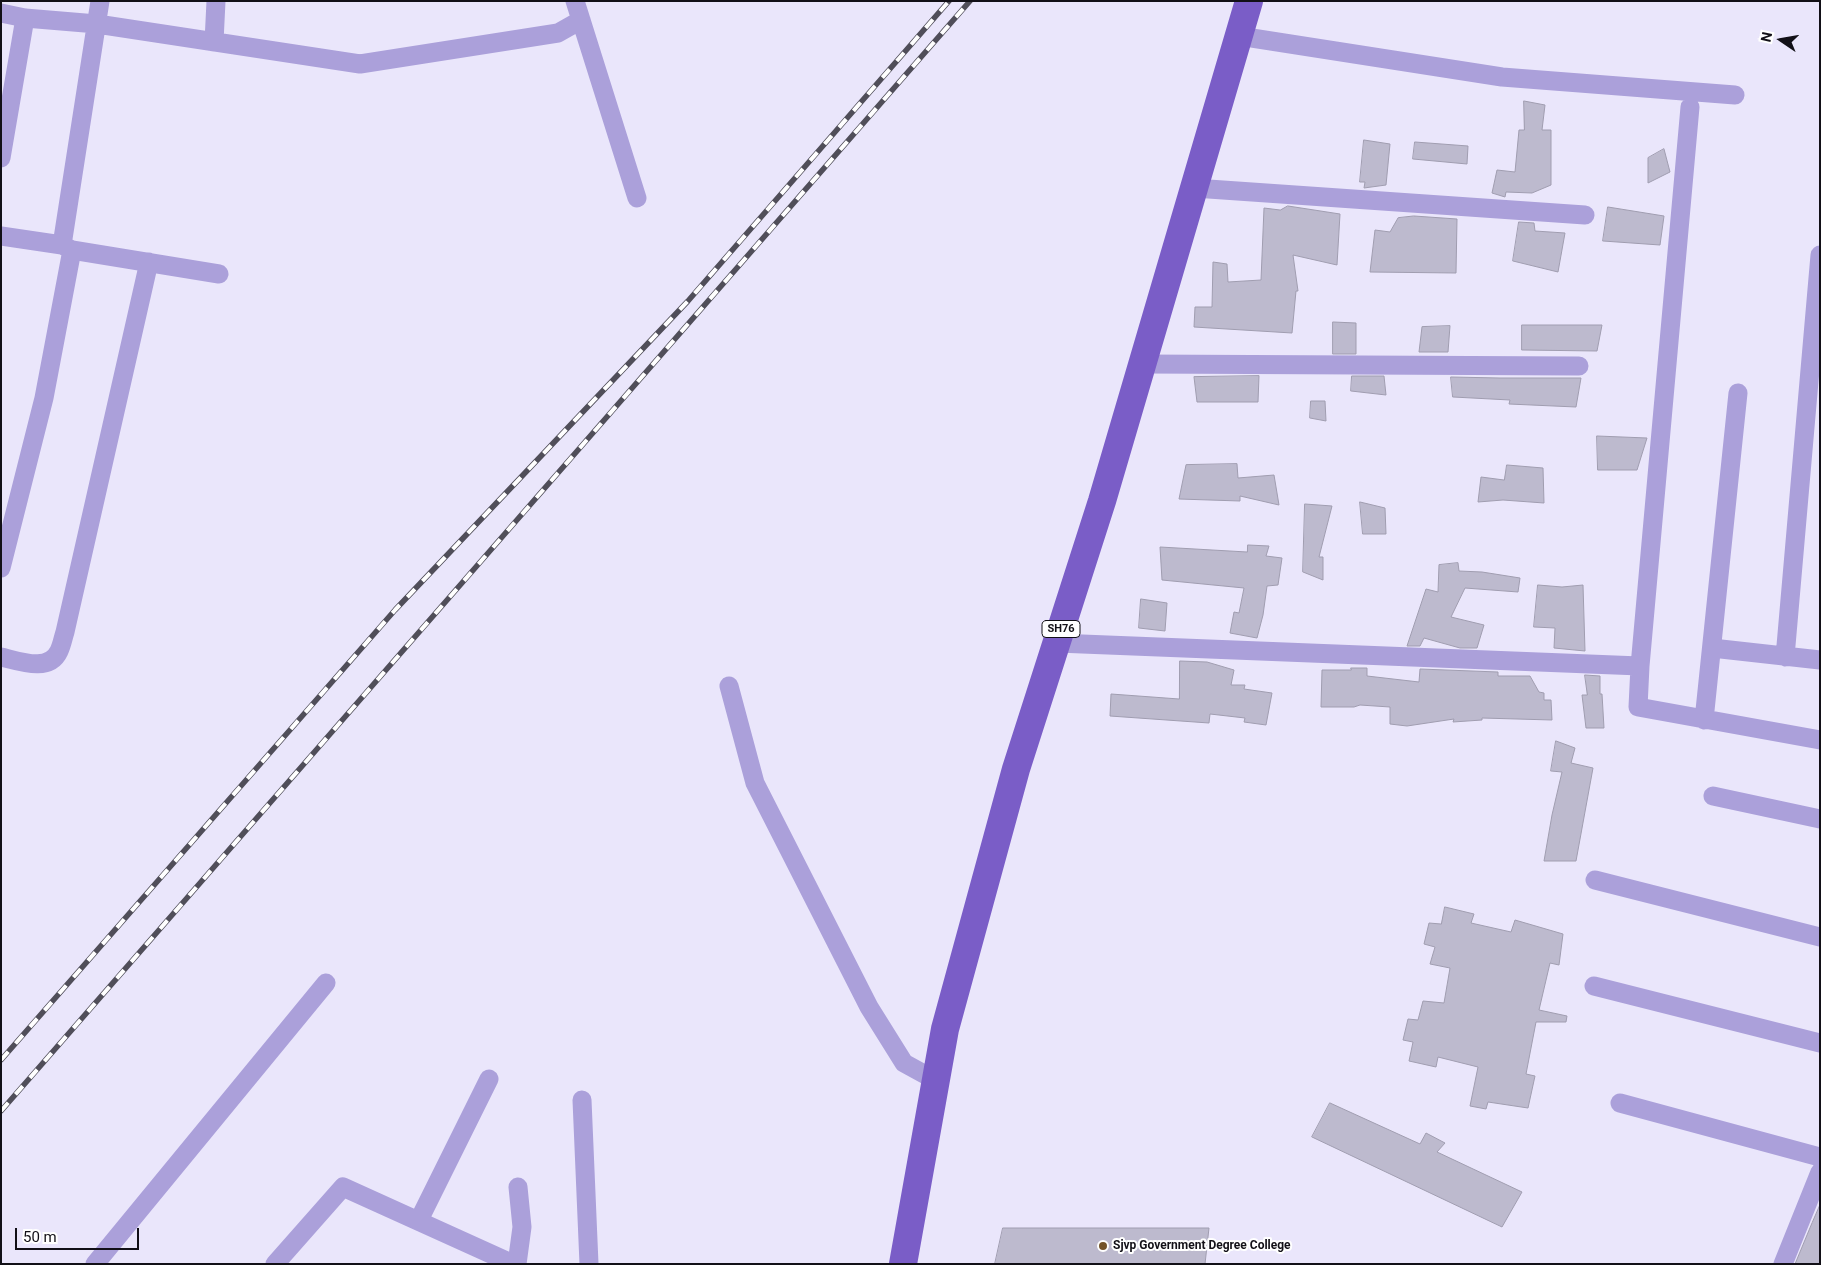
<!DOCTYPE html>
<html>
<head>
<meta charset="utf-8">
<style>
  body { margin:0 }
  #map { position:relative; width:1821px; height:1265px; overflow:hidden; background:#eae6fb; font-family:Roboto,sans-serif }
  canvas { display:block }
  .frame { position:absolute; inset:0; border:2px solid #121017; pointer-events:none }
  .north { position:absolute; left:1756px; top:15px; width:50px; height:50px; -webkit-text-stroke:4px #fff; paint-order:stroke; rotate:282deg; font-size:14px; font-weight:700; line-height:20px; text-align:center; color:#121017 }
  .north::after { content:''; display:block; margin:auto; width:18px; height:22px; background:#121017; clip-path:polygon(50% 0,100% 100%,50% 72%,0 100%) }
  .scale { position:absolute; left:15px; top:1228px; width:124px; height:22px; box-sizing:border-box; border:2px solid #121017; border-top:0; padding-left:6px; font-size:15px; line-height:18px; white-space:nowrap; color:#121017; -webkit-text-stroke:4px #fff; paint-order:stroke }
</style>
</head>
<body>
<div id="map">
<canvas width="1821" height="1265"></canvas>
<div class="frame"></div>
<div class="north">N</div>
<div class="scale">50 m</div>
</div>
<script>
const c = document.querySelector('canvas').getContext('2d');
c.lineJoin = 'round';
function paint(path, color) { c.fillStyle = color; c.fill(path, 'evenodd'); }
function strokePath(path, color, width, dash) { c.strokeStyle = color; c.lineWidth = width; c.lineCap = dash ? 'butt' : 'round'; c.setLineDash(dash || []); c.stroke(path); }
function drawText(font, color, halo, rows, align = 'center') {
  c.font = font + ' Roboto,sans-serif'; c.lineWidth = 4; c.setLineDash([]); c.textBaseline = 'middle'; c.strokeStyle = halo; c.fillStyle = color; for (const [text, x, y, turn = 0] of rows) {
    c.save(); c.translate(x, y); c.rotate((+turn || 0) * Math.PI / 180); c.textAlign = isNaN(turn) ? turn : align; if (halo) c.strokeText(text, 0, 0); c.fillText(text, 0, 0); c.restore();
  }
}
const building = new Path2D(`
  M 1524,101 L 1545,105 L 1542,130 L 1551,130 L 1551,185 L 1532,193 L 1506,192 L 1505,197 L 1492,193 L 1497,170 L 1515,172 L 1519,130 L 1524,130 Z
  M 1364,140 L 1390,144 L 1386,185 L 1364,188 L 1365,182 L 1360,182 Z
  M 1415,142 L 1468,146 L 1467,164 L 1413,159 Z
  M 1664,149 L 1670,172 L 1648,183 L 1648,158 Z
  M 1288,206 L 1340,214 L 1337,265 L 1293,255 L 1298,291 L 1296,291 L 1292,333 L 1194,327 L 1195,307 L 1212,307 L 1213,262 L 1227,264 L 1228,282 L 1261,280 L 1264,208 L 1280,210 Z
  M 1608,207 L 1664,216 L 1660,245 L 1603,241 Z
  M 1414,216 L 1457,219 L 1456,273 L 1370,272 L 1375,230 L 1390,232 L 1398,218 Z
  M 1519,222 L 1534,223 L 1535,231 L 1565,233 L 1558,272 L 1513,261 Z
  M 1333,322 L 1356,323 L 1356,354 L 1333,354 Z
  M 1522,325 L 1602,325 L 1597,351 L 1522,350 Z
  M 1450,326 L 1448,352 L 1419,352 L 1422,327 Z
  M 1259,376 L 1258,402 L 1197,402 L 1194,377 Z
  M 1352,376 L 1384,376 L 1386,395 L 1351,391 Z
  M 1451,377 L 1500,378 L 1581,378 L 1576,407 L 1509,404 L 1510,400 L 1453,397 Z
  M 1311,401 L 1325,401 L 1326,421 L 1310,418 Z
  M 1597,436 L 1647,438 L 1637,470 L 1598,470 Z
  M 1237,464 L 1238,478 L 1274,475 L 1279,505 L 1240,496 L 1240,501 L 1179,499 L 1186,465 Z
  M 1507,465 L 1543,468 L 1544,503 L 1503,500 L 1478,502 L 1481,477 L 1504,480 Z
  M 1360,502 L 1385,508 L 1386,534 L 1363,534 Z
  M 1305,504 L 1332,506 L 1319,557 L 1323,557 L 1323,580 L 1303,572 Z
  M 1248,545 L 1269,546 L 1266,556 L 1282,558 L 1278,585 L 1267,586 L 1263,615 L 1257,638 L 1230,633 L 1234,612 L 1239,613 L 1244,588 L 1162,580 L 1160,547 L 1247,552 Z
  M 1458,563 L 1459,571 L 1482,572 L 1520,578 L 1518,592 L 1465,588 L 1451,617 L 1484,625 L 1477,648 L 1460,648 L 1424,638 L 1420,646 L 1407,646 L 1426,589 L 1438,592 L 1439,565 Z
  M 1538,585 L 1562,587 L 1583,585 L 1585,651 L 1554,648 L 1555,628 L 1534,627 Z
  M 1141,599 L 1167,603 L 1165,631 L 1139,628 Z
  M 1180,661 L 1207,662 L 1234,670 L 1231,685 L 1245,685 L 1244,689 L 1272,693 L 1266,725 L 1244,722 L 1245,718 L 1210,714 L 1209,723 L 1110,716 L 1111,694 L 1179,699 Z
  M 1351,668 L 1367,668 L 1367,676 L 1419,682 L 1420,669 L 1498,672 L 1498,676 L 1530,676 L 1539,692 L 1544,693 L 1544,700 L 1551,700 L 1552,720 L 1482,718 L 1482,720 L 1453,722 L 1454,719 L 1407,726 L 1390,724 L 1390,707 L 1360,705 L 1354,707 L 1321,707 L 1322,670 L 1351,670 Z
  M 1585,675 L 1600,676 L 1600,694 L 1602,694 L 1604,728 L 1586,728 L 1582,695 L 1587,695 Z
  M 1556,741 L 1575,748 L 1571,763 L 1593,768 L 1576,861 L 1544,861 L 1552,815 L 1562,772 L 1551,771 Z
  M 1445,907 L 1474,914 L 1471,923 L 1511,932 L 1515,920 L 1563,934 L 1559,965 L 1550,963 L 1539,1010 L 1567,1016 L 1566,1022 L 1536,1022 L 1526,1074 L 1535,1076 L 1528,1108 L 1488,1102 L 1486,1109 L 1470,1106 L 1478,1067 L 1438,1057 L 1436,1067 L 1409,1061 L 1413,1042 L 1403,1040 L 1408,1019 L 1418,1020 L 1423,1001 L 1444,1003 L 1450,968 L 1430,964 L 1435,947 L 1424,944 L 1429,923 L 1441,924 Z
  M 1330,1103 L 1420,1144 L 1426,1133 L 1445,1143 L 1437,1152 L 1522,1192 L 1502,1227 L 1312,1137 Z
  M 1820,1205 L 1820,1264 L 1795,1264 L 1812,1223 Z
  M 1003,1228 L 1209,1228 L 1205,1264 L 995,1264 Z`);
const street = new Path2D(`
  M 575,1 L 637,198
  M 1,13 L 25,18 L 97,24 L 360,64 L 558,33 L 581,20
  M 1239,36 L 1502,77 L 1735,95
  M 214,42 L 216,1
  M 1690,107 L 1640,666 L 1638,707 L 1820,740
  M 1,158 L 25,18
  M 1194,188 L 1585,215
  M 1,236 L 62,245 L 72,250 L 219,274
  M 62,245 L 100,1
  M 1142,364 L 1579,366
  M 1,568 L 44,398 L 72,250
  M 1057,643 L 1640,666
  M 1712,648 L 1820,660
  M 1,657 C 19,661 49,673 59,651 C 62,645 63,638 65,632 L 149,262
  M 1785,657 L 1820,255
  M 729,686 L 755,783 L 869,1007 L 904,1063 L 935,1080
  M 1704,720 L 1738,393
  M 1713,796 L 1820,819
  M 1595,880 L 1820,937
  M 1594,986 L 1820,1043
  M 582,1100 L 589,1264
  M 1620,1103 L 1820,1157
  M 419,1220 L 489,1079
  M 95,1264 L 326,983
  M 275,1264 L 343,1187 L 513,1264
  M 517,1264 L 522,1227 L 518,1187
  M 1783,1264 L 1820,1172`);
const primary = new Path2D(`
  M 903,1264 L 945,1029 L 1016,769 L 1102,501 L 1249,1`);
const rail = new Path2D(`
  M 1,1060 L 395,610 L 688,301 L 949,1
  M 1,1111 L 970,1`);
const markers = [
  [1103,1246,5,"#735329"]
];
const shields = [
  [1061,629,38]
];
const shieldNames = [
  ["SH76",1061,629]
];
const poiNames = [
  ["Sjvp Government Degree College",1113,1246]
];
paint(building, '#bdbace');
strokePath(building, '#a09db0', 1);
strokePath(street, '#aba0da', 19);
strokePath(primary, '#7a5dc7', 28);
strokePath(rail, '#504e59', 5.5);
strokePath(rail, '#fff', 4, [11]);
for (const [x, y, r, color] of markers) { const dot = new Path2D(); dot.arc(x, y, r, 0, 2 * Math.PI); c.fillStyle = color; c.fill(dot); strokePath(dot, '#fff', 2); }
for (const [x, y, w] of shields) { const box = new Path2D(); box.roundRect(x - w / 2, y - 8.5, w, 17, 4); c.fillStyle = '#fff'; c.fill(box); strokePath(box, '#121017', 1); }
drawText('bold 11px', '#121017', null, shieldNames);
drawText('bold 12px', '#121017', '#fff', poiNames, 'left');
</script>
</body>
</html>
